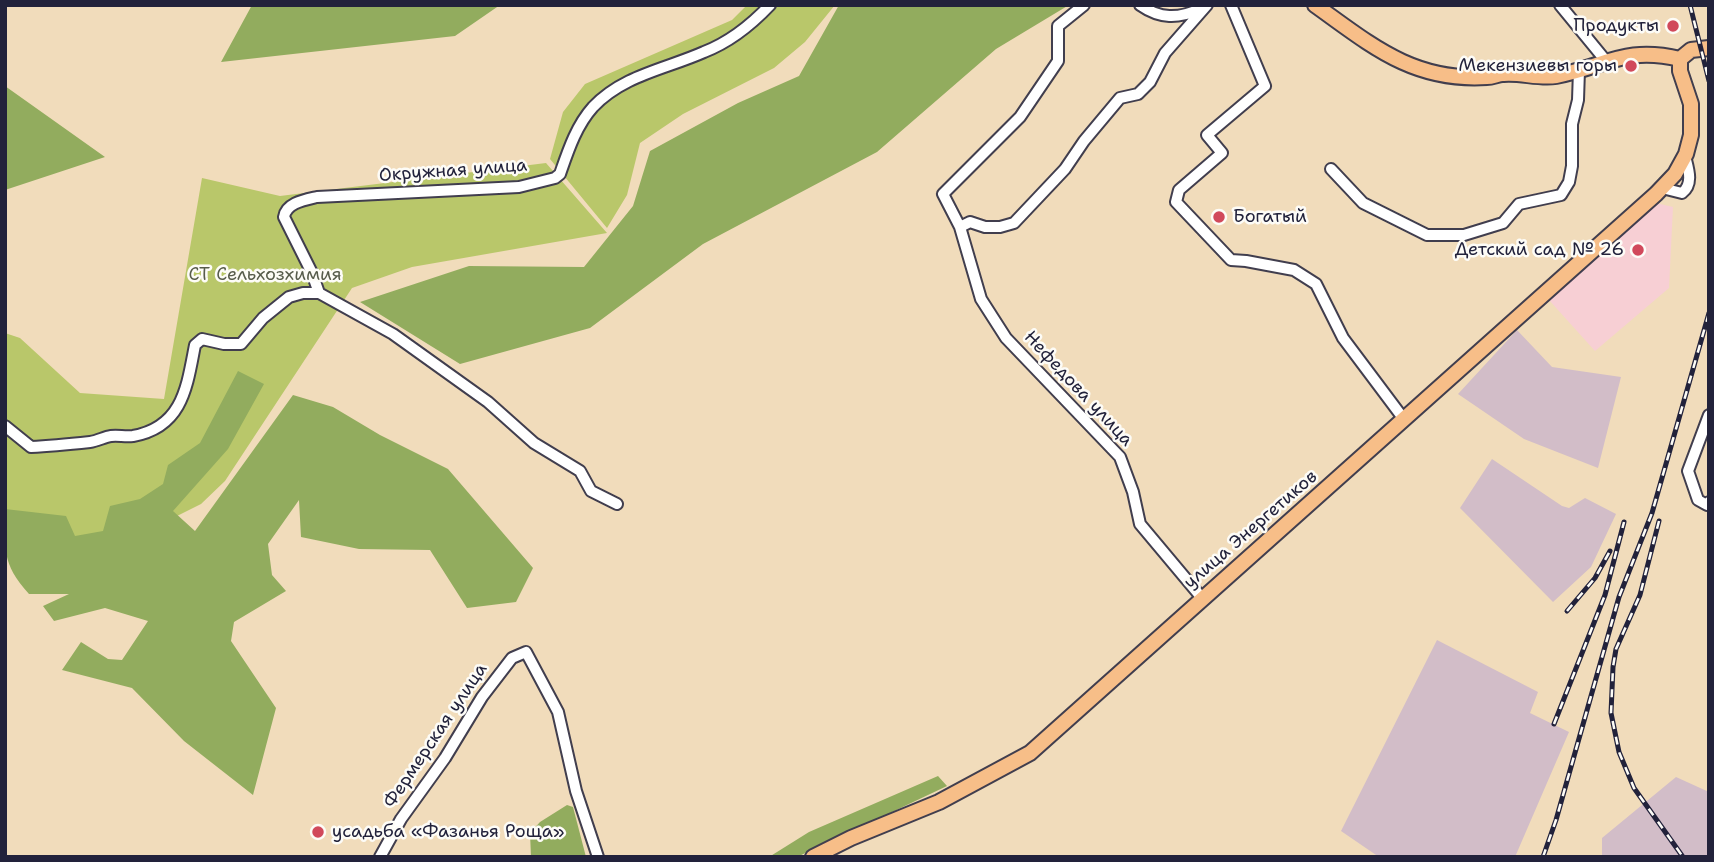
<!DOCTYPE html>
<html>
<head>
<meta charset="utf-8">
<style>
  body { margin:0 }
  #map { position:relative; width:1714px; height:862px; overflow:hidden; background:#f1dcbb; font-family:"Shantell Sans",sans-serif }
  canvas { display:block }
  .frame { position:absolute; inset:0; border:7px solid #22223b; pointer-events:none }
</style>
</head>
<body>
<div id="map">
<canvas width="1714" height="862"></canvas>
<div class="frame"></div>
</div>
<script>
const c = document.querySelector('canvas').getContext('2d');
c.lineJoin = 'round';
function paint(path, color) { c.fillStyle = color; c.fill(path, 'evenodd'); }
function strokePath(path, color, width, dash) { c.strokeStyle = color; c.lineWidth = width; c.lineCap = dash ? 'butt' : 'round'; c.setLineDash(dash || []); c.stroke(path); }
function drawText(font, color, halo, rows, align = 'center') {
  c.font = font + ' "Shantell Sans",sans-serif'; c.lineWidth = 5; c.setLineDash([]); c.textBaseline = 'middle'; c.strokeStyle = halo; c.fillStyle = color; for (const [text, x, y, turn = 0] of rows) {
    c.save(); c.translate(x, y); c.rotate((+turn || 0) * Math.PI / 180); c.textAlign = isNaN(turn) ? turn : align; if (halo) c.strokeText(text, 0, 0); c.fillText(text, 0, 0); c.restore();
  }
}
const built = new Path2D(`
  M 1656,203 L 1673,207 L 1669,288 L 1595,351 L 1549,300 Z`);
const industrial = new Path2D(`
  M 1517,330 L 1552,367 L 1621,377 L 1598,468 L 1524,439 L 1458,394 Z
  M 1492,459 L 1562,506 L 1569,508 L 1585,498 L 1616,514 L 1591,567 L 1553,602 L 1460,508 Z
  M 1437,640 L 1538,692 L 1530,713 L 1569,732 L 1515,857 L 1379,857 L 1341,831 Z
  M 1676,777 L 1709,792 L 1709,857 L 1602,857 L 1602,838 Z`);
const green = new Path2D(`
  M 747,5 L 835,5 L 805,42 L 774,68 L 683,114 L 640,143 L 627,195 L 607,228 L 550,159 L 563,112 L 585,84 L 732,20 Z
  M 546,163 L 607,233 L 412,267 L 352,288 L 225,481 L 201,504 L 151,529 L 92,553 L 5,510 L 5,333 L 20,338 L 80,393 L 164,399 L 202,178 L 280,196 Z`);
const forest = new Path2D(`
  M 252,5 L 500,5 L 455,36 L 221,62 Z
  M 839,5 L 1069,5 L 996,49 L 877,152 L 703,244 L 590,328 L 460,364 L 360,302 L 469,266 L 584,267 L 633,206 L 650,151 L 738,103 L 799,76 Z
  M 5,86 L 105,157 L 5,190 Z
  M 238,371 L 264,384 L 228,449 L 173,511 L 195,531 L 293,395 L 333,407 L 380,435 L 448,469 L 533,568 L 516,602 L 467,608 L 430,550 L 359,549 L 301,537 L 299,500 L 268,544 L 272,575 L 286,591 L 234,622 L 231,641 L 276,708 L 253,795 L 184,741 L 132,688 L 62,670 L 81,642 L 108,659 L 122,660 L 148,621 L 105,608 L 54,621 L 43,606 L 69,594 L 29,594 C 1,563 5,548 5,509 L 66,516 L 75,536 L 103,531 L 110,506 L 140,499 L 163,484 L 168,465 L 200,443 Z
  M 938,776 L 947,786 L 797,857 L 769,857 L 809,832 Z
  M 567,805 L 573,807 L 586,857 L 531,857 L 530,833 L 540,822 Z`);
const minor = new Path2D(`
  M 1084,5 L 1058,26 L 1058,61 L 1020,117 L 943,194 L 960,227 L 981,299 L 1006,338 L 1120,457 L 1133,492 L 1140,524 L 1202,598
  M 1140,5 C 1160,19 1178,19 1200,9
  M 1231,5 L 1265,86 L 1207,135 L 1222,153 L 1179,190 L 1176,202 L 1231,260 L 1246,261 L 1294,270 L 1316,284 L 1343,338 L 1403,418
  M 1560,5 L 1606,61
  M 1331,169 L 1363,203 L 1427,235 L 1464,235 L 1503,223 L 1519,204 L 1561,195 L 1569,182 L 1572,166 L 1572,124 L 1578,100 L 1579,70
  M 1662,188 L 1682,193 C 1694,184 1688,168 1685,156
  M 960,227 L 970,222 L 985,227 L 1000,227 L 1014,223 L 1065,169 L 1084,141 L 1120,98 L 1138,94 L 1150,82 L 1165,53 L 1207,5
  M 319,293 L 312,273 L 284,217 C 286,203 304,200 317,197 L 519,187 L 555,178 L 560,174 C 568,151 576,126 593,107 C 623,75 666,69 704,52 C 730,42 751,25 770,5
  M 1709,415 L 1688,471 L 1698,500 L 1707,505 L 1709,502
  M 5,426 L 31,447 C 51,446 71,444 90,442 C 98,441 104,437 111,436 C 118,435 125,437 133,436 C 183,427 187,386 195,345 L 202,339 L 224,344 L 241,344 L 263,318 L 289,297 L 303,293 L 319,293 L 393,334 L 488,402 L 534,443 L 580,471 L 591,491 L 617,504
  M 380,857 L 401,819 L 445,758 L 482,697 L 512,658 L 526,652 L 558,712 L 576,791 L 598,857`);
const major = new Path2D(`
  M 1315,5 C 1371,45 1413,82 1487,77 C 1493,77 1498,74 1503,74 C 1520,72 1539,79 1556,76 C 1607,66 1625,46 1680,59
  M 813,857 L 851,838 L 939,802 L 1030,753 L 1656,194 L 1675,174 L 1686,154 L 1691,135 L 1691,104 L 1680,71 L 1680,59 L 1691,50 L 1709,48`);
const rail = new Path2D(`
  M 1690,5 L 1709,81
  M 1659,521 L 1640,595 L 1616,649 L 1613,667 L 1611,713 L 1619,752 L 1634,788 L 1683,857
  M 1567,611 L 1595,578 L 1610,551
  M 1554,724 L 1605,595 L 1624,522
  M 1543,857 L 1556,820 L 1619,597 L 1652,513 L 1709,313`);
const markers = [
  [1673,26,7,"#d1495b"],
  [1631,66,7,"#d1495b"],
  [1219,217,7,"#d1495b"],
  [1638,250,7,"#d1495b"],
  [318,832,7,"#d1495b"]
];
const poiNames = [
  ["Продукты",1659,26],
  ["Мекензиевы горы",1617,66],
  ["Богатый",1233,217,"left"],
  ["Детский сад № 26",1624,250],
  ["усадьба «Фазанья Роща»",332,832,"left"]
];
const streetNames = [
  ["Окружная улица",453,171,-4],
  ["Нефедова улица",1078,389,47],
  ["улица Энергетиков",1251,530,-41],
  ["Фермерская улица",436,736,-56]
];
const parkNames = [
  ["СТ Сельхозхимия",265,275]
];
paint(built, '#f7cfd4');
paint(industrial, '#d2bdc8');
paint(green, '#b9c76a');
paint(forest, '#92ac5e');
strokePath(minor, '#413e4e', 14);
strokePath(major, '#413e4e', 18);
strokePath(minor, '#fff', 10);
strokePath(major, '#f7be88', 14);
strokePath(rail, '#22223b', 5);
strokePath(rail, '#fdfcf7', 2.5, [8]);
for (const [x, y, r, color] of markers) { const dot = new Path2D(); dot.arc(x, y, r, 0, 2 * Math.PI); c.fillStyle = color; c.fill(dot); strokePath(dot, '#fdfcf7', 2.5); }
drawText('18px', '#22223b', '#fdfcf7', poiNames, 'right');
drawText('18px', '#22223b', '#fdfcf7', streetNames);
drawText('18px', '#575c4b', '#fdfcf7', parkNames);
</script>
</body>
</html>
